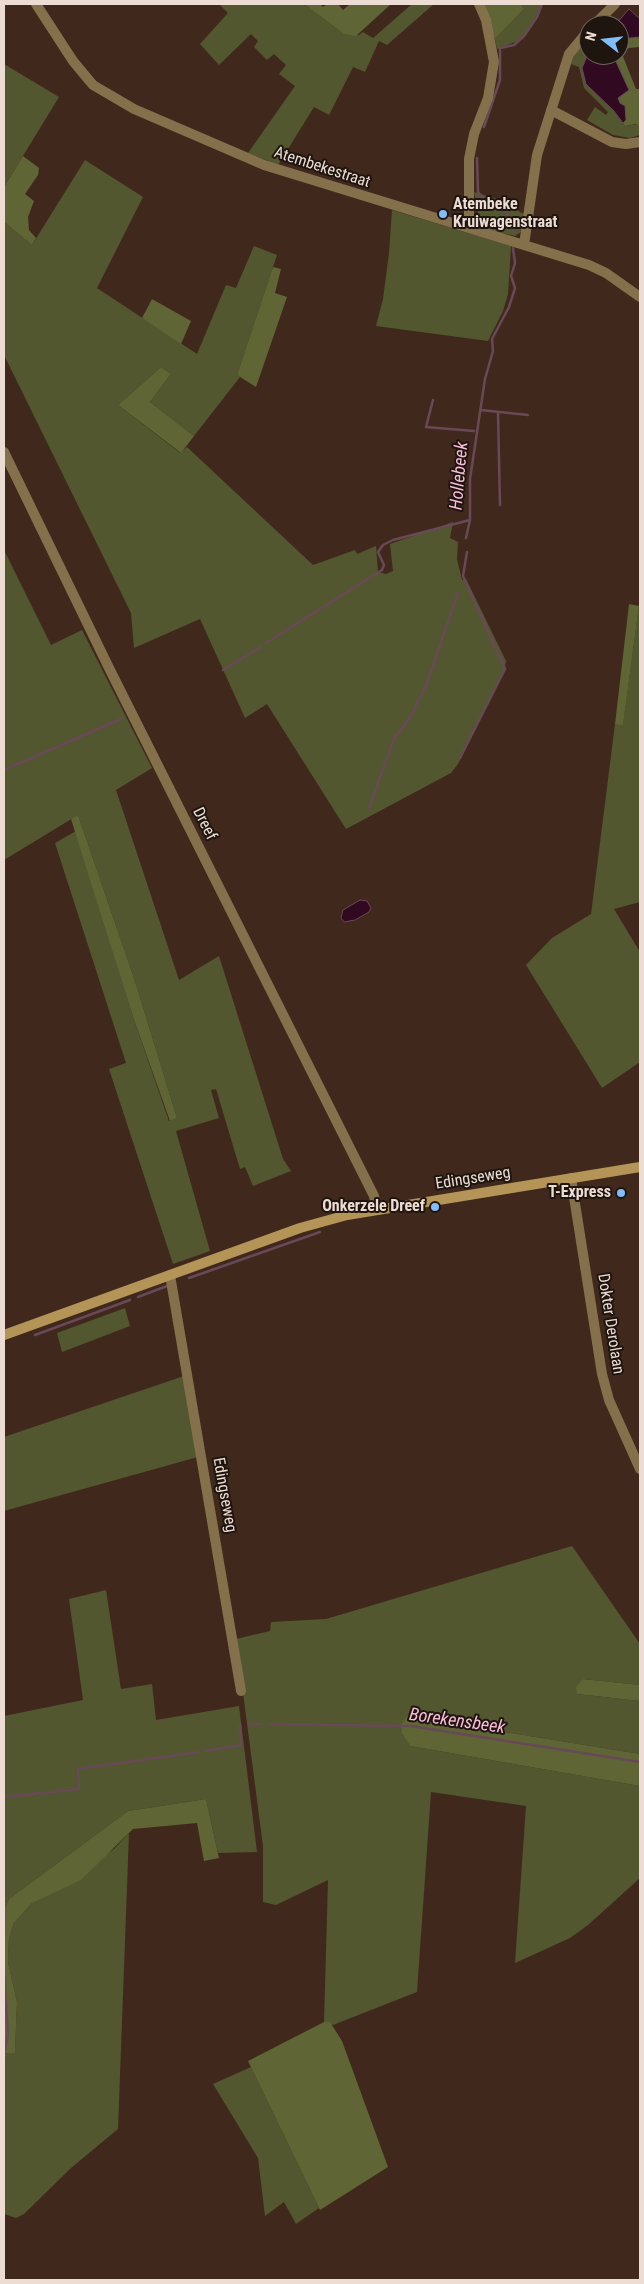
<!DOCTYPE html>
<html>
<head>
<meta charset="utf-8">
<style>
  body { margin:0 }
  #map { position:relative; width:644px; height:2284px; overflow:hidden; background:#40291c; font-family:"Roboto Condensed",sans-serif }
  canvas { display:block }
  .frame { position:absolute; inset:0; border:5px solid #ecdcd4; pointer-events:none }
  .north { position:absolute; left:579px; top:15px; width:50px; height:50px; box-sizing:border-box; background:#1f150f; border:1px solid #71655e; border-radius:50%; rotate:286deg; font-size:14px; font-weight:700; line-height:20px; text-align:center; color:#ecdcd4 }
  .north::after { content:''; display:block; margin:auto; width:18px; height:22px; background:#81bdfa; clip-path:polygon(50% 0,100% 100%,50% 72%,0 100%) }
</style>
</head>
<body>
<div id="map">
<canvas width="644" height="2284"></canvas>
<div class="frame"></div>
<div class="north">N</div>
</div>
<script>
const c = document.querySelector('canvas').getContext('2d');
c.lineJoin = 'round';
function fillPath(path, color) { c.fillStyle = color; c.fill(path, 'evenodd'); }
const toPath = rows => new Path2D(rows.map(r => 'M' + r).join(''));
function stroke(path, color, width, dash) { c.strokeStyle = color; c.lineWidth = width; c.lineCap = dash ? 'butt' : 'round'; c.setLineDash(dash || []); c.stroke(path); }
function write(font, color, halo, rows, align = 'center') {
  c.font = font + ' "Roboto Condensed",sans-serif'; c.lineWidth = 4; c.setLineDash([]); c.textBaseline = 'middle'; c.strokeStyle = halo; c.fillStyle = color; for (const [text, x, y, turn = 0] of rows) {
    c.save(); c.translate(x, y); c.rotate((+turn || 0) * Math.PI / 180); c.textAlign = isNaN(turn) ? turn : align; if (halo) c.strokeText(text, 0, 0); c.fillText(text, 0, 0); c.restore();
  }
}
const green = toPath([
  [219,4,304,4,344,34,359,35,363,32,373,38,412,4,434,4,387,45,379,41,365,72,353,67,329,115,314,107,278,165,248,153,295,86,279,74,286,65,274,54,267,60,254,47,258,41,251,34,219,65,200,44,228,13],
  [521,4,543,4,523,39,497,49,495,39,524,9],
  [589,37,589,51,586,55,601,99,614,111,625,126,639,124,640,135,630,138,613,135,587,120,595,107,606,115,608,112,584,88,579,67,571,64,574,55],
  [4,64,59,97,4,187],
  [85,160,143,197,97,288,197,354,226,285,236,288,254,246,277,255,237,375,240,377,194,436,150,402,171,374,161,367,118,405,180,453,187,447,313,565,355,550,357,554,376,546,378,572,386,574,393,571,390,544,453,522,450,538,458,542,457,559,462,580,466,579,506,661,504,672,458,764,451,773,346,829,267,704,245,718,200,619,134,648,131,613,4,355,4,222,32,245],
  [474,192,497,199,524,214,521,232,515,236,481,228],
  [392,210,511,246,508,294,503,311,488,341,376,326,383,299,389,253],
  [4,550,51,645,82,630,152,768,116,790,179,980,219,956,283,1159,291,1171,253,1186,245,1167,240,1169,216,1089,211,1090,219,1118,176,1131,210,1251,173,1264,109,1069,126,1063,55,843,76,831,133,1017,169,1121,177,1118,135,981,78,815,4,860],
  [639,606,640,902,614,909,640,952,640,1062,602,1088,526,965,552,938,591,914,615,724,623,724],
  [125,1308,130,1326,62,1352,57,1333],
  [184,1376,198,1457,4,1511,4,1437],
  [572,1546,640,1644,640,1685,583,1679,577,1694,640,1701,640,1754,407,1716,402,1734,410,1746,640,1786,640,1878,588,1925,570,1938,515,1963,526,1806,431,1792,417,1992,333,2025,324,2022,328,1880,276,1905,263,1902,263,1846,236,1639,270,1631,271,1622,326,1619],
  [106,1590,121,1689,152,1684,156,1720,239,1706,257,1852,218,1853,206,1799,128,1811,9,1899,4,1910,4,1716,83,1700,69,1599],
  [129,1833,118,2129,71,2168,24,2214,16,2218,4,2214,4,2053,15,2053,17,2002,8,1962,9,1938,14,1923,32,1903,114,1849],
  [251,2067,319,2208,296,2224,284,2202,265,2216,258,2158,213,2084]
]);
const forest = toPath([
  [304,4,320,4,323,7,327,4,338,4,343,10,350,4,391,4,356,36,344,34],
  [484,4,521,4,524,9,495,39],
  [640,37,640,47,629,48,622,54,636,89,640,89,640,126,636,124,625,126,623,123,626,120,617,98,613,55,619,55,619,39],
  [23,156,39,168,38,175,25,194,34,201,28,217,29,230,36,238,32,245,4,222,4,187],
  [273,267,281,269,275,293,287,297,256,387,237,375],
  [152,299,191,321,181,344,142,318],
  [161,367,171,374,150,402,194,436,181,453,118,405],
  [629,604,639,606,623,725,615,724],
  [78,815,135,981,177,1118,170,1121,133,1017,71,819],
  [583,1679,640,1685,640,1701,577,1694,576,1687],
  [407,1716,640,1754,640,1786,410,1746,402,1734,401,1725],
  [206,1799,219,1858,204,1861,197,1823,133,1829,81,1880,32,1903,14,1923,9,1938,8,1962,17,2002,15,2053,4,2053,4,1910,9,1899,128,1811],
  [324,2022,330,2022,342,2041,388,2167,320,2210,248,2061]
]);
const water = toPath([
  [629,9,640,19,640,37,619,39,619,25,615,25,629,9],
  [589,51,589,55,613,55,629,90,618,98,620,103,625,106,626,120,623,123,614,111,586,84,582,68,589,51],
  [360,900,367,901,371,908,369,912,355,920,344,922,341,918,343,910,360,900]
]);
const stream = toPath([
  [484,127,500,80,500,48,514,45,524,36,537,17,542,4],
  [477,158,478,192,485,201,496,204,506,211,515,233],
  [433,400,426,427,474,431],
  [481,410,528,415],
  [498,412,500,505],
  [466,538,470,520],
  [266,643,382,570,384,565,378,552,383,545,393,540,470,520,470,479,485,379,493,351,492,339,509,307,515,288,511,276,515,263,513,248],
  [223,670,261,647],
  [460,758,505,669,463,576,467,552],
  [4,770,123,718],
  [369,808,394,739,410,718,426,686,458,593],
  [189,1278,320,1232],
  [138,1297,167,1286],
  [35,1335,130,1300],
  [249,1724,261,1724],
  [270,1724,411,1726,640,1762],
  [206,1751,241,1745,240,1725],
  [4,1797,79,1789,78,1769,199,1752],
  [4,1887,4,1933],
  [4,1974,8,2035,5,2050],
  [4,2063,5,2057]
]);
const minor = toPath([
  [36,4,73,61,93,85,134,109,264,165,589,265,606,273,640,297],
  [594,25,615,4],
  [551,110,612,142,626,144,640,142],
  [469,228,469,159,474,134,488,98,494,62,486,20,479,4],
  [524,245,537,155,569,54,589,30],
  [571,1178,602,1374,609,1400,640,1469],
  [170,1275,241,1691]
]);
const tertiary = toPath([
  [4,452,110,670,374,1196,377,1210]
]);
const secondary = toPath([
  [4,1335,300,1228,347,1215,640,1167]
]);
const markers = [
  [443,214,5,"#81bdfa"],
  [621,1193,5,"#81bdfa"],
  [435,1207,5,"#81bdfa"]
];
const streetNames = [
  ["Atembekestraat",322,168,18],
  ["Dreef",204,824,63],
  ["Edingseweg",473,1179,-9],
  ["Dokter Derolaan",610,1324,81],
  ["Edingseweg",224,1495,80]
];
const poiNames = [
  ["Atembeke",453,205,"left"],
  ["Kruiwagenstraat",453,223,"left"],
  ["T-Express",611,1193],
  ["Onkerzele Dreef",425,1207]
];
const waterNames = [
  ["Hollebeek",460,476,-85],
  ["Borekensbeek",457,1722,8]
];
fillPath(green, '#52572f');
fillPath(forest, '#5f6534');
fillPath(water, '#310921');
stroke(water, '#694857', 1);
stroke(stream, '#694857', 2.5);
stroke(minor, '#84714b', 10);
stroke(tertiary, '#84714b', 10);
stroke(secondary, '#b49557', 10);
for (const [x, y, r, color] of markers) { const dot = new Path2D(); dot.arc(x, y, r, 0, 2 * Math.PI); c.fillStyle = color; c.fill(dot); stroke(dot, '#1f150f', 2); }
write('16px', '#ecdcd4', '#1f150f', streetNames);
write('bold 16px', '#ecdcd4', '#1f150f', poiNames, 'right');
write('italic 18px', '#f9bcdb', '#1f150f', waterNames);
</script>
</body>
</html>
